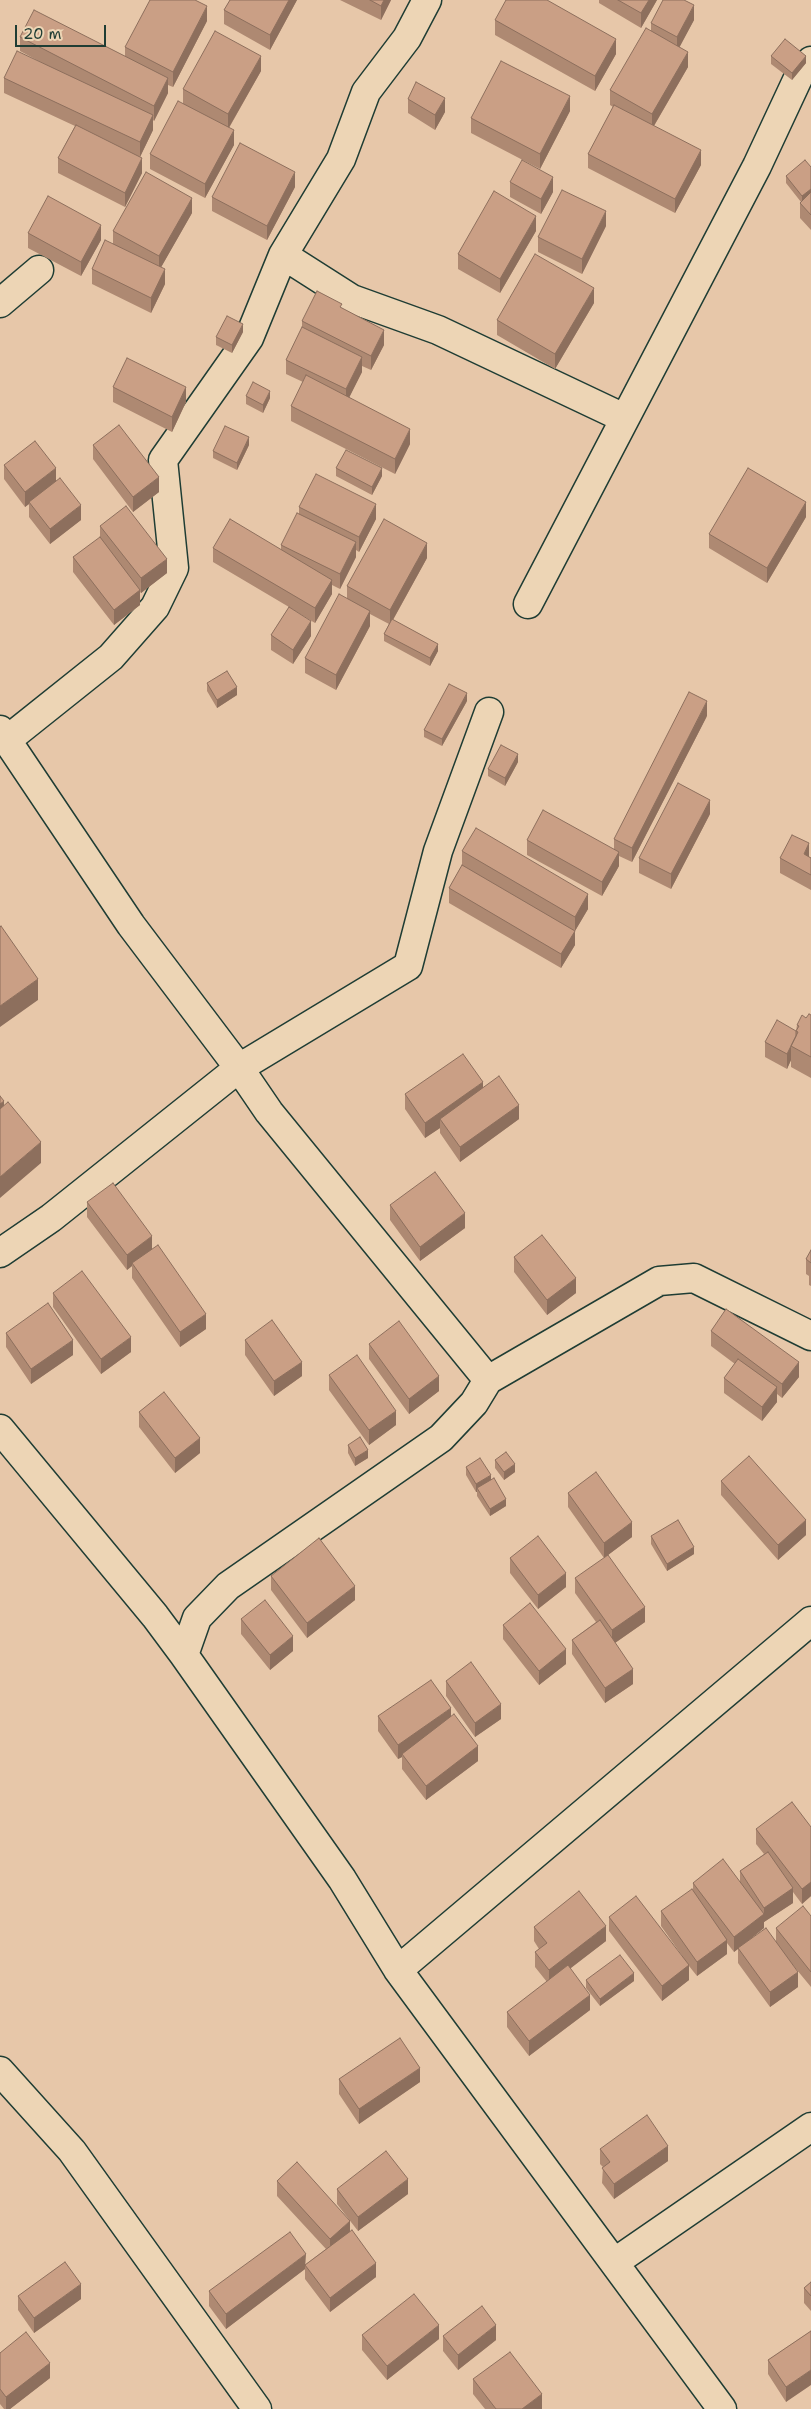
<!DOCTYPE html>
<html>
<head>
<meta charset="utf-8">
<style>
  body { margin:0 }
  #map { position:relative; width:811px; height:2409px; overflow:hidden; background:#e7c7a9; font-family:"Shantell Sans",sans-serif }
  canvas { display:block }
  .scale { position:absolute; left:15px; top:25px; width:91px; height:22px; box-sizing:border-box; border:2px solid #1f3d34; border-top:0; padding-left:6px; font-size:15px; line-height:18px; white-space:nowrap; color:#1f3d34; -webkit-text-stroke:4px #edd5b5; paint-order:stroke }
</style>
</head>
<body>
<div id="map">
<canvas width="811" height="2409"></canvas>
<div class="scale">20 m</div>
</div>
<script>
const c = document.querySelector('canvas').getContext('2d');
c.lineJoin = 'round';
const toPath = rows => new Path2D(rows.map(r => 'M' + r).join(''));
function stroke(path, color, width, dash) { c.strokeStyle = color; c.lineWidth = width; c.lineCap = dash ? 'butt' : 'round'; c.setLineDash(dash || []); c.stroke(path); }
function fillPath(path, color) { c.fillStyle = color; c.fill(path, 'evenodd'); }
const minor = toPath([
  [283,255,352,299,438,330,624,418],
  [0,303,39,270],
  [528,604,757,166,800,74,811,61],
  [0,730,131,925,239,1068,269,1112,488,1380,659,1281,694,1278,811,1336],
  [7,740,111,657,155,607,174,568,163,460,249,338,283,255,341,159,366,92,407,38,427,0],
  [0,1253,51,1218,239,1068,408,966,438,851,489,712],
  [0,1429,155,1616,184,1655,342,1879,398,1970,722,2409],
  [184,1655,197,1618,228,1586,441,1438,474,1403,488,1380],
  [398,1970,811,1621],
  [0,2071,72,2151,257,2409],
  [615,2262,811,2127]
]);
const wall = toPath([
  [230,0,297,0,270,50,224,24,224,10],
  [340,0,391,0,381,20],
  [599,0,657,0,641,28,599,3],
  [495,20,616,54,595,91,495,35],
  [694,20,679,47,688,67,654,126,701,165,675,213,588,168,588,154,613,107,610,105,610,90,651,31,651,23],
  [207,21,173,87,168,85,168,93,154,121,153,120,153,130,140,157,142,173,125,207,58,173,58,158,75,126,4,93,4,78,46,65,20,51,20,37,125,56,125,47],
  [771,56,806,63,792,80,771,64],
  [261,71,229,128,234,145,205,198,150,169,150,154,183,103,183,89],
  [408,99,445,112,435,130,408,113],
  [570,111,540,169,471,133,471,118],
  [811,167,811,230,800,218,800,203,801,202,786,183,786,176],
  [510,182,553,192,541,214,510,197],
  [295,187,267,240,212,211,212,197],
  [192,213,161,267,165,284,151,313,92,284,92,269,113,244,113,231],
  [606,226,582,274,538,252,538,237],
  [536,231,500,293,458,269,458,254],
  [28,233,101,240,81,276,28,248],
  [594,303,555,369,497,335,497,320],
  [342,308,384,345,371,370,362,366,362,372,349,397,410,444,395,474,291,421,291,406,303,382,286,374,286,360,302,327,302,321],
  [243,332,232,353,216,345,216,337],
  [113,387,186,402,172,432,113,402],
  [246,396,270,398,263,413,246,404],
  [93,445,159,492,133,512,93,459],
  [249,445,237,470,213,458,213,451],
  [4,465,56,481,81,520,50,544,29,517,29,504,25,507,4,479],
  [336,468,382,476,372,495,336,476],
  [299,507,376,519,359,552,356,550,356,557,340,589,332,585,332,594,315,623,292,609,311,636,293,664,271,650,271,635,289,607,213,562,213,548,281,550,281,545,299,514],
  [806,517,767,583,709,548,709,534],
  [100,526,167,573,141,593,140,592,140,605,114,625,73,572,73,557,100,538],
  [427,558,393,620,438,651,430,666,384,641,384,634,389,624,370,614,370,626,336,690,305,673,305,658,347,598,347,586],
  [207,683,237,695,217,708,207,691],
  [467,701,442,746,424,737,424,730],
  [707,716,632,862,619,856,619,866,602,896,527,855,527,840,614,849,614,839],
  [518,762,505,786,488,776,488,769],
  [710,814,671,889,639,873,639,858],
  [462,851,588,909,575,931,575,945,561,968,449,903,449,888,462,865],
  [809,857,811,858,811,890,780,873,780,858],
  [811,1015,811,1078,791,1067,791,1060,787,1069,765,1057,765,1042,796,1031,797,1025],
  [483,1088,519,1119,460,1162,440,1133,440,1128,425,1138,405,1109,405,1094],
  [87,1202,152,1249,206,1329,180,1347,132,1278,132,1266,127,1270,87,1217],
  [390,1205,465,1228,420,1261,390,1220],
  [811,1250,811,1286,809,1285,809,1276,806,1274,806,1259],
  [514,1257,576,1293,547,1315,514,1272],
  [53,1293,131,1352,101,1374,53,1307],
  [711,1331,799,1377,782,1398,777,1394,777,1402,762,1421,724,1393,724,1378,735,1364,711,1346],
  [6,1333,73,1355,31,1384,6,1347],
  [245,1340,302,1376,274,1396,245,1355],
  [369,1344,439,1391,409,1414,369,1359],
  [329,1375,396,1425,369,1445,329,1390],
  [139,1412,200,1453,175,1473,139,1427],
  [348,1445,368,1458,355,1466,348,1453],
  [495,1460,515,1472,504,1480,495,1468],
  [466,1467,491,1480,506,1506,490,1516,477,1496,477,1492,476,1492,466,1475],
  [721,1481,806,1535,778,1560,721,1495],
  [568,1493,632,1537,604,1558,568,1507],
  [651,1536,694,1554,667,1571,651,1544],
  [510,1558,566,1587,538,1609,510,1573],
  [271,1576,355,1600,307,1638,271,1590],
  [575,1578,645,1622,615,1643,633,1684,605,1703,572,1654,572,1640,596,1622,575,1593],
  [241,1619,293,1651,270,1670,241,1634],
  [503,1625,566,1664,539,1685,503,1639],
  [446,1681,501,1719,475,1737,446,1696],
  [378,1716,451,1717,478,1761,426,1800,402,1769,402,1757,398,1759,378,1731],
  [811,1827,811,1896,802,1904,793,1892,793,1903,764,1922,764,1928,753,1937,776,1941,776,1928,811,1916,811,1987,787,1958,798,1987,770,2007,738,1963,738,1949,734,1952,727,1943,727,1954,697,1976,689,1966,689,1980,662,2001,609,1931,609,1917,683,1957,661,1926,661,1911,693,1890,693,1883,740,1881,740,1871,764,1854,756,1844,756,1829],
  [534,1927,606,1941,570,1968,590,2010,529,2056,507,2027,507,2012,547,1982,535,1967,535,1952,539,1949,534,1941],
  [586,1980,634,1981,600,2006,586,1988],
  [339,2079,420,2082,359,2124,339,2094],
  [600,2149,668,2161,614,2199,602,2183,603,2167,600,2164],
  [277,2181,350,2231,376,2277,330,2312,305,2279,305,2269,226,2329,209,2306,209,2291,306,2264,326,2249,277,2196],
  [337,2189,408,2194,358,2231,337,2204],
  [811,2282,811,2311,804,2303,804,2288],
  [18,2296,81,2299,34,2333,18,2310],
  [811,2331,786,2402,768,2374,768,2360],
  [362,2335,439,2339,387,2380,362,2350],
  [443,2336,496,2340,458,2370,443,2351],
  [0,2353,50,2378,10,2409,4,2409,0,2404],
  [473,2379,541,2409,485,2409,473,2394]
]);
const shadedWall = toPath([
  [289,0,297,0,270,50,270,35],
  [384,0,391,0,381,20,381,6],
  [649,0,657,0,641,28,641,13],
  [694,5,694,20,677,52,677,37],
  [207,6,207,21,173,87,173,72],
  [616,39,616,54,595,91,595,76],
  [688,52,688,67,652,129,652,114],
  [261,56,261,71,228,129,228,114],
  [806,56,806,63,792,80,792,73],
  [168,78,168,93,154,121,154,106],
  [570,96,570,111,540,169,540,154],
  [445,98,445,112,435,130,435,115],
  [153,115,153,130,140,157,140,142],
  [234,130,234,145,205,198,205,184],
  [701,150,701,165,675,213,675,199],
  [142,158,142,173,125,207,125,193],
  [295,172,295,187,267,240,267,226],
  [553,177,553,192,541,214,541,199],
  [811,189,811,197,802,204,802,196],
  [192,198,192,213,159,271,159,256],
  [606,211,606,226,582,274,582,259],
  [536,216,536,231,500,293,500,279],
  [101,225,101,240,81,276,81,262],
  [165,269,165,284,151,313,151,298],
  [594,288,594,303,555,369,555,354],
  [243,324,243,332,232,353,232,345],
  [384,330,384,345,371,370,371,356],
  [362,357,362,372,346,404,346,389],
  [186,387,186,402,172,432,172,417],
  [270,391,270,398,263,413,263,405],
  [410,429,410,444,395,474,395,459],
  [249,437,249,445,237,470,237,463],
  [56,468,56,483,29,502,29,504,25,507,25,492],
  [382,468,382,476,372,495,372,487],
  [159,477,159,492,133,512,133,497],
  [806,502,806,517,767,583,767,568],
  [376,504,376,519,359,552,359,537],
  [81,505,81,520,50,544,50,529],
  [356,542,356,557,340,589,340,574],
  [427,543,427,558,390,625,390,610],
  [167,559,167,573,141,593,141,578],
  [332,580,332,594,315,623,315,608],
  [140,590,140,605,114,625,114,610],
  [370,611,370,626,336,690,336,675],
  [311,621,311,636,293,664,293,650],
  [438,644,438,651,430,666,430,658],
  [237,687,237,695,217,708,217,700],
  [467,693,467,701,442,746,442,739],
  [707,701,707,716,632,862,632,848],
  [518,754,518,762,505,786,505,778],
  [710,800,710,814,671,889,671,874],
  [809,843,809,858,804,854],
  [619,852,619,866,602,896,602,882],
  [588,894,588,909,575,931,575,945,561,968,561,954,575,931,575,917],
  [38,979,38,1000,0,1027,0,1006],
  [791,1046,791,1060,787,1069,787,1054],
  [483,1082,483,1097,440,1119,440,1128,425,1138,425,1123],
  [4,1101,4,1116,0,1119,0,1104],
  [519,1105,519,1119,460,1162,460,1147],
  [41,1142,41,1163,0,1198,0,1177],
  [465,1213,465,1228,420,1261,420,1247],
  [152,1236,152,1251,132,1263,132,1266,127,1270,127,1255],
  [576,1278,576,1293,547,1315,547,1300],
  [206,1314,206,1329,180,1347,180,1332],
  [131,1337,131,1352,101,1374,101,1359],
  [73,1340,73,1355,31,1384,31,1369],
  [302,1362,302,1376,274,1396,274,1381],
  [799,1362,799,1377,782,1398,782,1384],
  [439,1376,439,1391,409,1414,409,1399],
  [777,1387,777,1402,762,1421,762,1407],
  [396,1411,396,1425,369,1445,369,1430],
  [200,1438,200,1453,175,1473,175,1458],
  [368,1450,368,1458,355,1466,355,1458],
  [515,1464,515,1472,504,1480,504,1472],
  [491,1475,491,1483,477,1488,477,1492,476,1492,476,1484],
  [506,1499,506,1506,490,1516,490,1509],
  [806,1520,806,1535,778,1560,778,1545],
  [632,1522,632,1537,604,1558,604,1543],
  [694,1547,694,1554,667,1571,667,1564],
  [566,1573,566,1587,538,1609,538,1595],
  [355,1586,355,1600,307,1638,307,1623],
  [645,1607,645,1622,612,1645,612,1630],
  [293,1636,293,1651,270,1670,270,1655],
  [566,1649,566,1664,539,1685,539,1671],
  [633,1669,633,1684,605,1703,605,1688],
  [501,1704,501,1719,475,1737,475,1723],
  [451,1708,451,1723,402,1754,402,1757,398,1759,398,1745],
  [478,1746,478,1761,426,1800,426,1786],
  [811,1882,811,1896,802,1904,802,1889],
  [793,1888,793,1903,764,1922,764,1928,734,1952,734,1937,764,1914,764,1908],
  [606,1926,606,1941,549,1985,549,1970],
  [727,1940,727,1954,697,1976,697,1962],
  [689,1965,689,1980,662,2001,662,1986],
  [798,1972,798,1987,770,2007,770,1992],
  [634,1973,634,1981,600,2006,600,1999],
  [590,1995,590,2010,529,2056,529,2041],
  [420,2068,420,2082,359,2124,359,2109],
  [668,2146,668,2161,614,2199,614,2184],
  [408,2179,408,2194,358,2231,358,2217],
  [350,2221,350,2236,330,2254,330,2239],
  [306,2254,305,2269,226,2329,226,2314],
  [376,2263,376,2277,330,2312,330,2298],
  [81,2284,81,2299,34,2333,34,2318],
  [439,2325,439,2339,387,2380,387,2366],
  [496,2325,496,2340,458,2370,458,2355],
  [50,2363,50,2378,10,2409,6,2409,6,2397],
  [811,2370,811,2385,786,2402,786,2387],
  [542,2394,542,2409,522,2409]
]);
const building = toPath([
  [150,0,195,0,207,6,173,72,125,47,150,0],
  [230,0,289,0,270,35,224,10,230,0],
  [370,0,384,0,381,6,370,0],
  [506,0,547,0,616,39,595,76,495,20,506,0],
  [618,0,649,0,641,13,618,0],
  [663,0,684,0,694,5,677,37,651,23,663,0],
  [34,10,168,78,154,106,20,37,34,10],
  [646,28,688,52,652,114,610,90,646,28],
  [215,31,261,56,228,114,183,89,215,31],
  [785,39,806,56,792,73,771,56,785,39],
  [17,51,153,115,140,142,4,78,17,51],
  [501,61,570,96,540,154,471,118,501,61],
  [416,82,445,98,435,115,408,99,416,82],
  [178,101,234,130,205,184,150,154,178,101],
  [614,105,701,150,675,199,588,154,614,105],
  [76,125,142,158,125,193,58,158,76,125],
  [240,143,295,172,267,226,212,197,240,143],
  [522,160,553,177,541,199,510,182,522,160],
  [805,160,811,167,811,189,802,196,786,176,805,160],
  [146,172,192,198,159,256,113,231,146,172],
  [562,190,606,211,582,259,538,237,562,190],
  [494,191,536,216,500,279,458,254,494,191],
  [811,192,811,215,800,203,811,192],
  [48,196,101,225,81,262,28,233,48,196],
  [105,240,165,269,151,298,92,269,105,240],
  [535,254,594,288,555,354,497,320,535,254],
  [317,291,342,304,340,307,384,330,371,356,302,321,317,291],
  [227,316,243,324,232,345,216,337,227,316],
  [302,327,362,357,346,389,286,360,302,327],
  [127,358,186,387,172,417,113,387,127,358],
  [306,375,410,429,395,459,291,406,306,375],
  [253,382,270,391,263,405,246,396,253,382],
  [119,425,159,477,133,497,93,445,119,425],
  [225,426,249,437,237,463,213,451,225,426],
  [35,441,56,468,25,492,4,465,35,441],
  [346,450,382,468,372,487,336,468,346,450],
  [748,468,806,502,767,568,709,534,748,468],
  [316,474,376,504,359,537,299,507,316,474],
  [60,478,81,505,50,529,29,502,60,478],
  [126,506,167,559,141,578,100,526,126,506],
  [297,513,356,542,340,574,281,545,297,513],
  [230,519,332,580,315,608,213,548,230,519],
  [384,519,427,543,390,610,347,586,384,519],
  [100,537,140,590,114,610,73,557,100,537],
  [339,594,370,611,336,675,305,658,339,594],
  [289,607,311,621,293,650,271,635,289,607],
  [392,619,438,644,430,658,384,634,392,619],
  [227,671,237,687,217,700,207,683,227,671],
  [449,684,467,693,442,739,424,730,449,684],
  [689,692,707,701,632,848,614,839,689,692],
  [501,745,518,754,505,778,488,769,501,745],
  [678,783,710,800,671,874,639,858,678,783],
  [543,810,619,852,602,882,527,840,543,810],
  [476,828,588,894,575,917,462,851,476,828],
  [792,835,809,843,804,854,811,858,811,875,780,858,792,835],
  [462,865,575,931,561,954,449,888,462,865],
  [1,926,38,979,0,1006,0,927,1,926],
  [809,1014,811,1015,811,1057,791,1046,798,1032,796,1031,799,1026,797,1025,802,1015,806,1018,809,1014],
  [777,1020,796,1031,796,1036,787,1054,765,1042,777,1020],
  [463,1054,483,1082,425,1123,405,1094,463,1054],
  [499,1076,519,1105,460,1147,440,1119,499,1076],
  [0,1096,4,1101,0,1104,0,1096],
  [8,1102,41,1142,0,1177,0,1109,8,1102],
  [435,1172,465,1213,420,1247,390,1205,435,1172],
  [113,1183,152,1236,127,1255,87,1202,113,1183],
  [542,1235,576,1278,547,1300,514,1257,542,1235],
  [158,1245,206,1314,180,1332,132,1263,158,1245],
  [811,1250,811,1263,806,1259,811,1250],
  [82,1271,131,1337,101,1359,53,1293,82,1271],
  [48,1303,73,1340,31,1369,6,1333,48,1303],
  [726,1309,799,1362,782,1384,711,1331,726,1309],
  [272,1320,302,1362,274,1381,245,1340,272,1320],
  [399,1321,439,1376,409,1399,369,1344,399,1321],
  [357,1355,396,1411,369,1430,329,1375,357,1355],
  [738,1359,777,1387,762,1407,724,1378,738,1359],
  [164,1392,200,1438,175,1458,139,1412,164,1392],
  [360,1437,368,1450,355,1458,348,1445,360,1437],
  [506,1452,515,1464,504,1472,495,1460,506,1452],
  [749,1456,806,1520,778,1545,721,1481,749,1456],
  [480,1458,491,1475,476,1484,466,1467,480,1458],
  [596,1472,632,1522,604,1543,568,1493,596,1472],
  [494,1478,506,1499,490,1509,477,1488,494,1478],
  [678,1520,694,1547,667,1564,651,1536,678,1520],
  [538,1536,566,1573,538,1595,510,1558,538,1536],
  [319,1538,355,1586,307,1623,271,1576,319,1538],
  [608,1555,645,1607,612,1630,575,1578,608,1555],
  [265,1600,293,1636,270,1655,241,1619,265,1600],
  [530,1603,566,1649,539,1671,503,1625,530,1603],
  [600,1620,633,1669,605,1688,572,1640,600,1620],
  [471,1662,501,1704,475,1723,446,1681,471,1662],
  [431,1680,451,1708,398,1745,378,1716,431,1680],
  [454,1714,478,1746,426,1786,402,1754,454,1714],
  [792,1802,811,1827,811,1882,802,1889,756,1829,792,1802],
  [768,1852,793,1888,764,1908,740,1871,768,1852],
  [723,1859,764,1914,734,1937,693,1883,723,1859],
  [692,1889,727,1940,697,1962,661,1911,692,1889],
  [579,1891,606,1926,549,1970,535,1952,547,1943,534,1927,579,1891],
  [636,1896,689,1965,662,1986,609,1917,636,1896],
  [803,1906,811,1916,811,1972,776,1928,803,1906],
  [766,1928,798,1972,770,1992,738,1948,766,1928],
  [620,1955,634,1973,600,1999,586,1980,620,1955],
  [568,1965,590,1995,529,2041,507,2012,568,1965],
  [400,2038,420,2068,359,2109,339,2079,400,2038],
  [647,2115,668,2146,614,2184,602,2168,610,2162,600,2149,647,2115],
  [386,2151,408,2179,358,2217,337,2189,386,2151],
  [297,2162,350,2221,330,2239,277,2181,297,2162],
  [352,2230,376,2263,330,2298,305,2265,352,2230],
  [290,2232,306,2254,226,2314,209,2291,290,2232],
  [65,2262,81,2284,34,2318,18,2296,65,2262],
  [811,2282,811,2296,804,2288,811,2282],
  [414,2294,439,2325,387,2366,362,2335,414,2294],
  [482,2306,496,2325,458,2355,443,2336,482,2306],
  [811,2331,811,2370,786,2387,768,2360,811,2331],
  [26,2332,50,2363,6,2397,0,2389,0,2353,26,2332],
  [510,2352,542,2394,522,2409,496,2409,473,2379,510,2352]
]);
stroke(minor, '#1f3d34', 31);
stroke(minor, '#edd5b5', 28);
fillPath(wall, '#ae8972');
fillPath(shadedWall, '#8d6f5d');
fillPath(building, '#ca9f85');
stroke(building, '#8d6f5d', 1);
</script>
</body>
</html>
